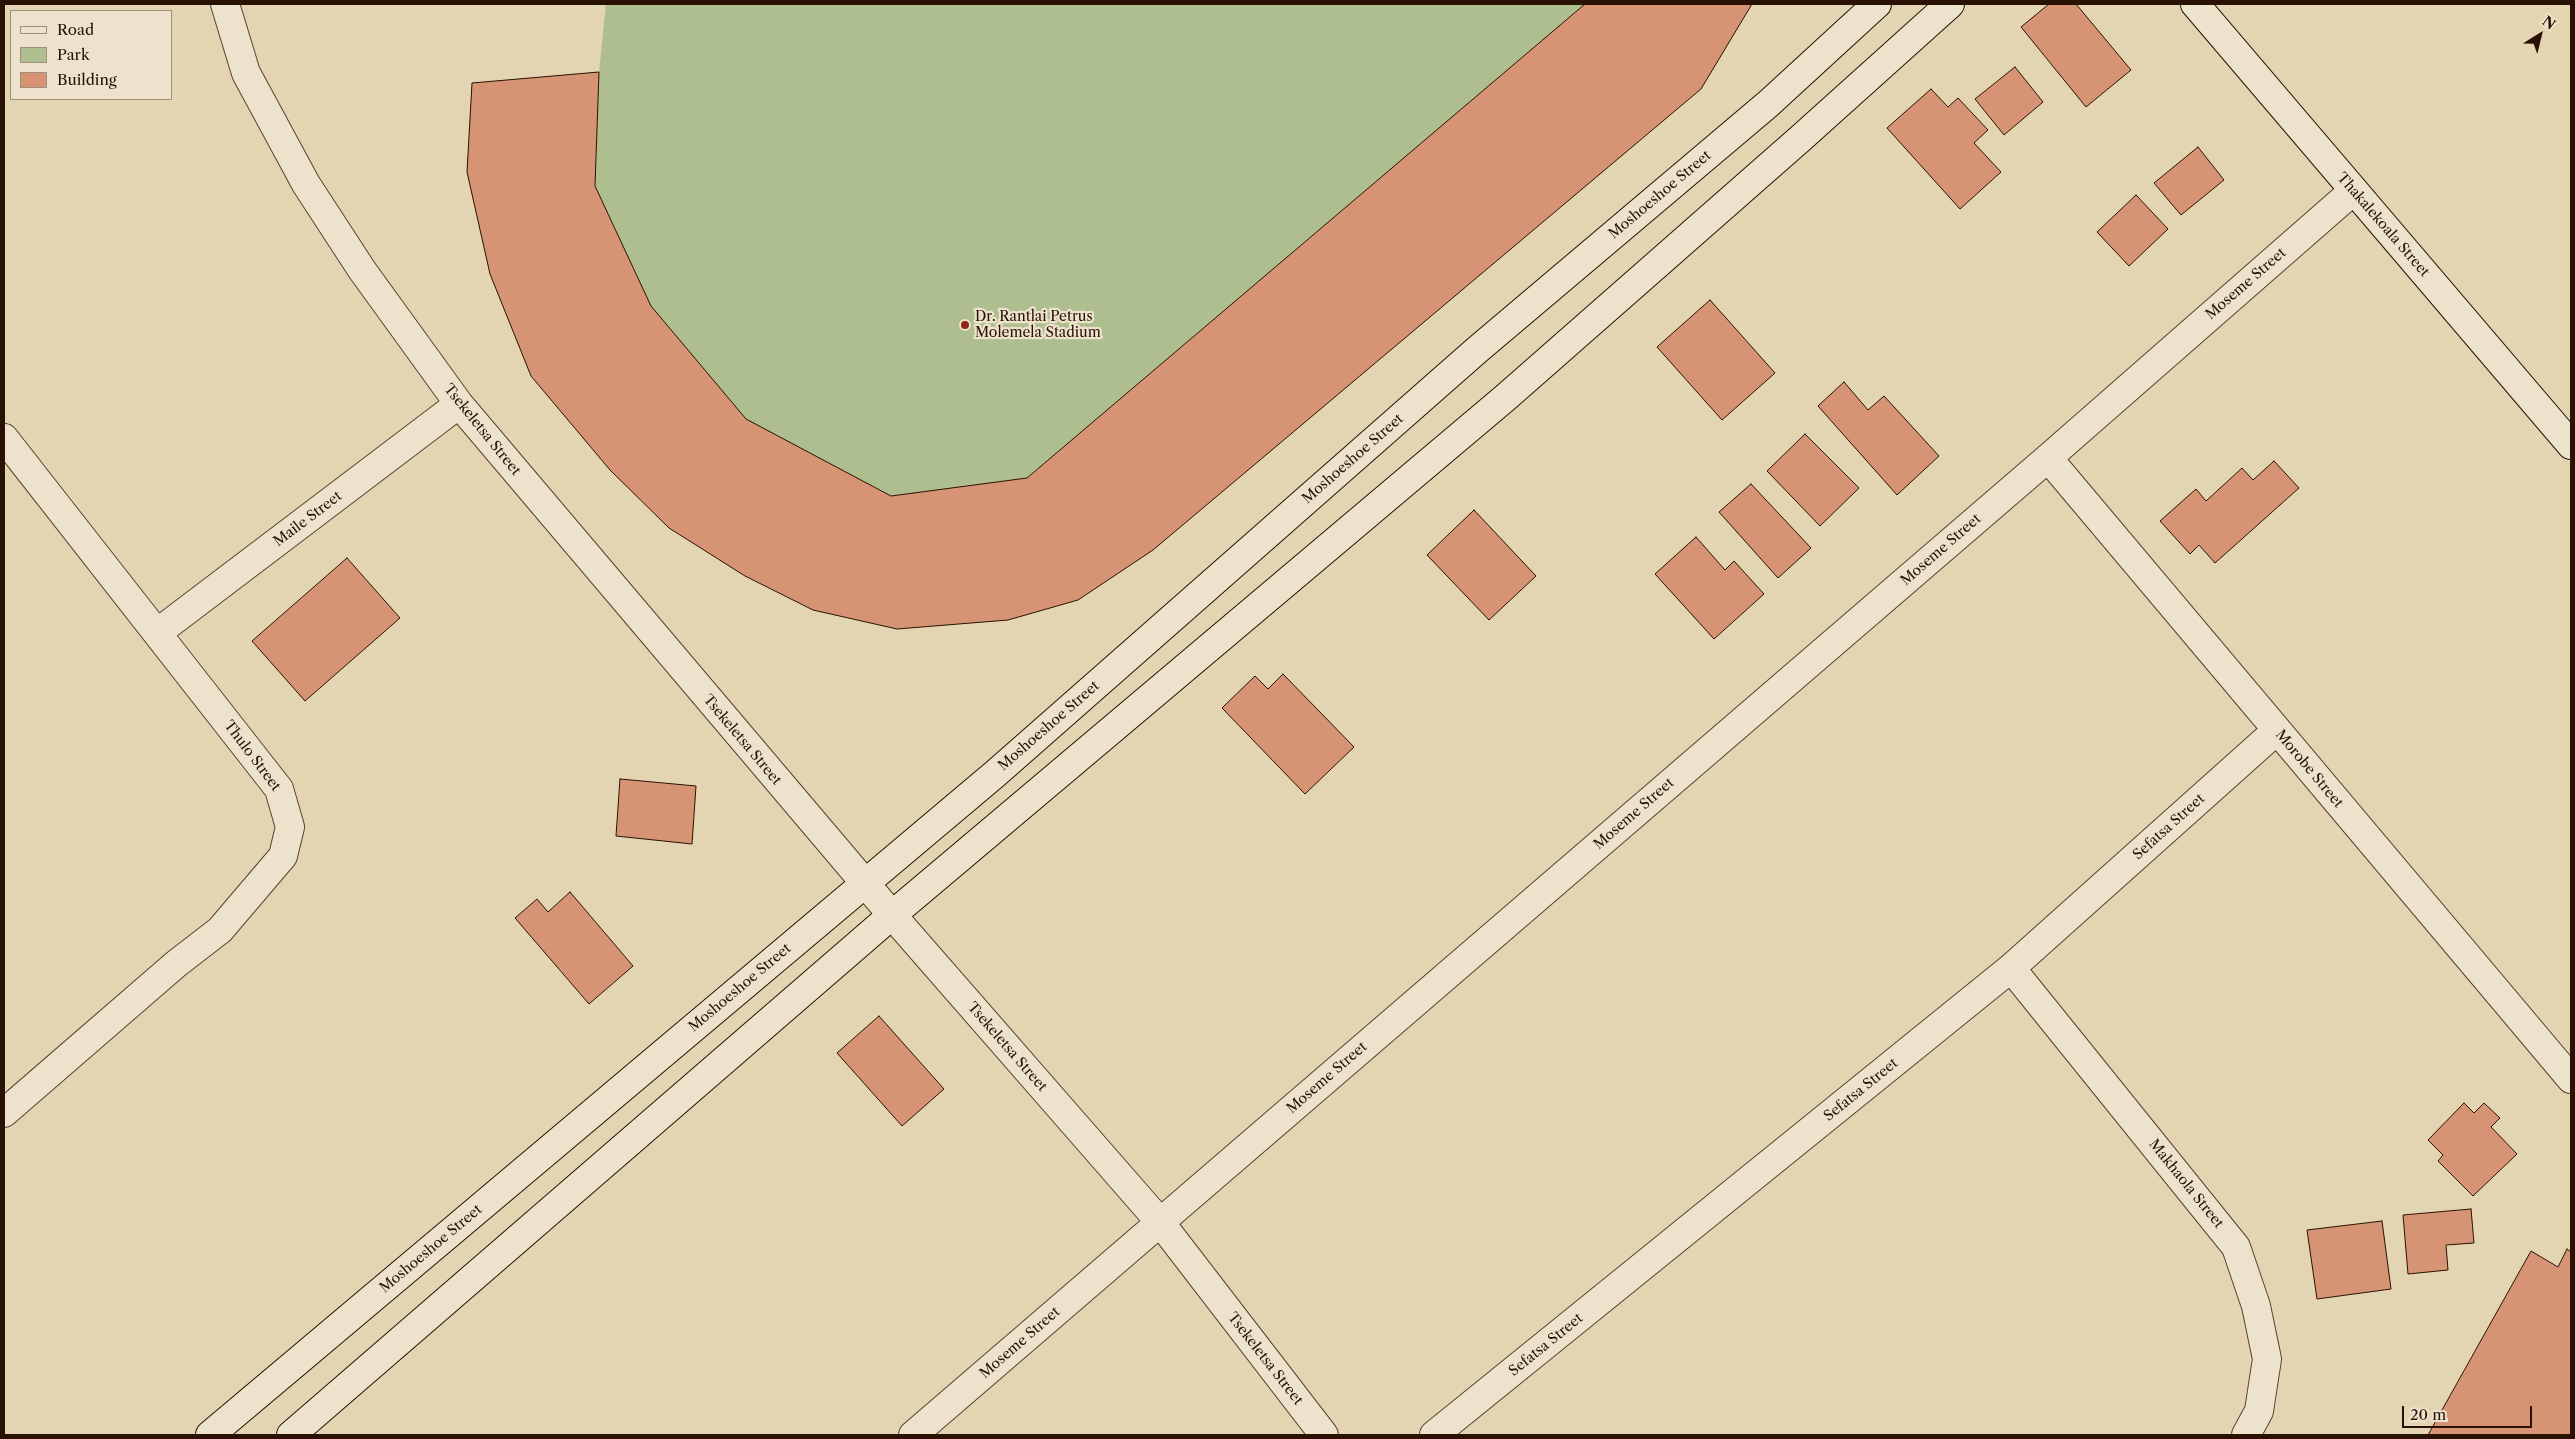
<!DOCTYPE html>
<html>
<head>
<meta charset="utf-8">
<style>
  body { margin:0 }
  #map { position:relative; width:2575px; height:1439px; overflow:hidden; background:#e3d4b2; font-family:"Libre Caslon Text",serif }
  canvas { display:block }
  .frame { position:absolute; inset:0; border:5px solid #291203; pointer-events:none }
  .legend { position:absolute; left:10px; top:10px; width:162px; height:90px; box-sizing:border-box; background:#ede3cd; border:1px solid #9f8f7c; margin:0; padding:6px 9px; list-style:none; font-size:15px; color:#291203 }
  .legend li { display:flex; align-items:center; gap:10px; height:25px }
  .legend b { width:25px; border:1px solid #9f8f7c }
  .north { position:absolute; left:2515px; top:10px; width:50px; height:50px; -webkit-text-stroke:4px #ede3cd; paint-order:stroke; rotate:36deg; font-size:14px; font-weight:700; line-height:20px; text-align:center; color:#291203 }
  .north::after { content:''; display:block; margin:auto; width:18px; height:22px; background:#291203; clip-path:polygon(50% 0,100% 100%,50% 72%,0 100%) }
  .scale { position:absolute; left:2402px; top:1406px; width:130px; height:22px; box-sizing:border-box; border:2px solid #291203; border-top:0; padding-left:6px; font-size:15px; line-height:18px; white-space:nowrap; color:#291203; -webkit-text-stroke:4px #ede3cd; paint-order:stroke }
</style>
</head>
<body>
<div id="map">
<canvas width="2575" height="1439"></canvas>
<div class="frame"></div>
<ul class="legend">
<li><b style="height:6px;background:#ede3cd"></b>Road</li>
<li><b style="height:14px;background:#afbe8f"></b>Park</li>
<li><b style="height:14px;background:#d69474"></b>Building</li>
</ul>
<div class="north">N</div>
<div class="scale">20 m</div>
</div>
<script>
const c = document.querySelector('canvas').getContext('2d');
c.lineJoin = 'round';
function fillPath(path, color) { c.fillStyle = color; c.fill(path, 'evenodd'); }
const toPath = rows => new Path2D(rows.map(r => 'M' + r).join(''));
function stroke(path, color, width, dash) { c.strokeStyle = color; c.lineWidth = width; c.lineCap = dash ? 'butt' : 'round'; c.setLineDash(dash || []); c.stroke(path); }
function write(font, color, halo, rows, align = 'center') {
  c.font = font + ' "Libre Caslon Text",serif'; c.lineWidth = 4.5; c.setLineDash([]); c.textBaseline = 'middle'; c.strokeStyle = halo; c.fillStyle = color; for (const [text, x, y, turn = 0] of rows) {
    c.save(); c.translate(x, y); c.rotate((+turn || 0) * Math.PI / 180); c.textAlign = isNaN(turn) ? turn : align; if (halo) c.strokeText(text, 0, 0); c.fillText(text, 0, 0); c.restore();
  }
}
const green = toPath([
  [606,4,1752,4,1701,89,1153,550,1078,600,1008,620,897,629,813,610,745,576,531,376,490,274,467,172,472,83,599,72]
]);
const building = toPath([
  [1585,4,1752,4,1701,89,1153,550,1078,600,1008,620,897,629,813,610,745,576,669,528,610,470,531,376,490,274,467,172,472,83,599,72,595,186,651,306,746,419,891,496,1027,478,1585,4],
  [2049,4,2076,4,2131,70,2086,107,2021,27,2049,4],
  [2015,67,2043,102,2004,135,1975,99,2015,67],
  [1931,89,1948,107,1958,98,1988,130,1974,143,2001,172,1960,209,1887,128,1931,89],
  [2198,147,2224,180,2181,215,2154,183,2198,147],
  [2136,195,2168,229,2129,266,2097,232,2136,195],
  [1710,300,1775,373,1722,420,1657,347,1710,300],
  [1844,382,1868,410,1884,396,1939,456,1897,495,1818,406,1844,382],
  [1805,434,1859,488,1820,526,1767,471,1805,434],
  [2274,461,2299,488,2215,563,2199,545,2190,554,2160,521,2196,489,2206,501,2242,468,2253,480,2274,461],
  [1751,484,1811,548,1778,578,1719,512,1751,484],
  [1474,510,1536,576,1489,620,1427,555,1474,510],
  [1696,537,1725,570,1734,561,1764,594,1714,639,1655,574,1696,537],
  [347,558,400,618,305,701,252,641,347,558],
  [1283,674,1354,747,1305,794,1222,708,1255,676,1268,689,1283,674],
  [620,779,696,786,692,844,616,836,620,779],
  [570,892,633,966,589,1004,515,918,537,899,548,912,570,892],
  [879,1016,944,1089,902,1126,837,1053,879,1016],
  [2464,1103,2474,1113,2484,1103,2500,1118,2491,1127,2517,1154,2473,1196,2438,1161,2443,1155,2428,1140,2464,1103],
  [2471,1209,2474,1243,2446,1245,2448,1270,2408,1274,2403,1215,2471,1209],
  [2382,1221,2391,1289,2317,1299,2307,1230,2382,1221],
  [2567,1249,2571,1252,2571,1435,2428,1435,2531,1251,2558,1267,2567,1249]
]);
const street = toPath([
  [225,4,246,73,306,184,362,270,459,404,892,915,1160,1222,1324,1435],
  [4,438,279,789,290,827,283,856,220,930,176,964,4,1113],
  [2048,458,2571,1079],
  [157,633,459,404],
  [2011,968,2236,1247,2256,1306,2267,1359,2259,1411,2246,1435],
  [913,1435,2048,458,2353,191],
  [1434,1435,2011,968,2276,731]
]);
const secondary = toPath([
  [2195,4,2571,445],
  [210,1435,995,774,1477,350,1768,104,1877,4],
  [291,1435,892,915,1505,398,1801,138,1950,4]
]);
const markers = [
  [965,325,5,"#8f2418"]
];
const streetNames = [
  ["Moshoeshoe Street",1660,195,-40],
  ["Thakalekoala Street",2383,225,49],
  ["Moseme Street",2246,284,-41],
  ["Tsekeletsa Street",482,430,51],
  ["Moshoeshoe Street",1353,459,-41],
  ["Maile Street",308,519,-37],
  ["Moseme Street",1941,550,-41],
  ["Moshoeshoe Street",1049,726,-41],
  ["Tsekeletsa Street",742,740,50],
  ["Thulo Street",252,756,53],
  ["Morobe Street",2309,769,50],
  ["Moseme Street",1634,814,-41],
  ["Sefatsa Street",2169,827,-42],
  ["Moshoeshoe Street",740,988,-40],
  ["Tsekeletsa Street",1007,1047,49],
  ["Moseme Street",1327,1078,-41],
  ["Sefatsa Street",1861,1090,-39],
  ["Makhaola Street",2186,1184,51],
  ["Moshoeshoe Street",431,1249,-40],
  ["Moseme Street",1020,1343,-41],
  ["Sefatsa Street",1546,1345,-39],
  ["Tsekeletsa Street",1265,1359,52]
];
const poiNames = [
  ["Dr. Rantlai Petrus",975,317],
  ["Molemela Stadium",975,333]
];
fillPath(green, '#afbe8f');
fillPath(building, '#d69474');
stroke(building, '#291203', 1);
stroke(street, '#58422f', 30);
stroke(secondary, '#291203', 30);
stroke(street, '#ede3cd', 28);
stroke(secondary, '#ede3cd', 28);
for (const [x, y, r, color] of markers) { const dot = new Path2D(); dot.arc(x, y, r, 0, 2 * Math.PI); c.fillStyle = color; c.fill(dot); stroke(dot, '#ede3cd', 2); }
write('14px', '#291203', '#ede3cd', streetNames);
write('14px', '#291203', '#ede3cd', poiNames, 'left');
</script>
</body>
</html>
